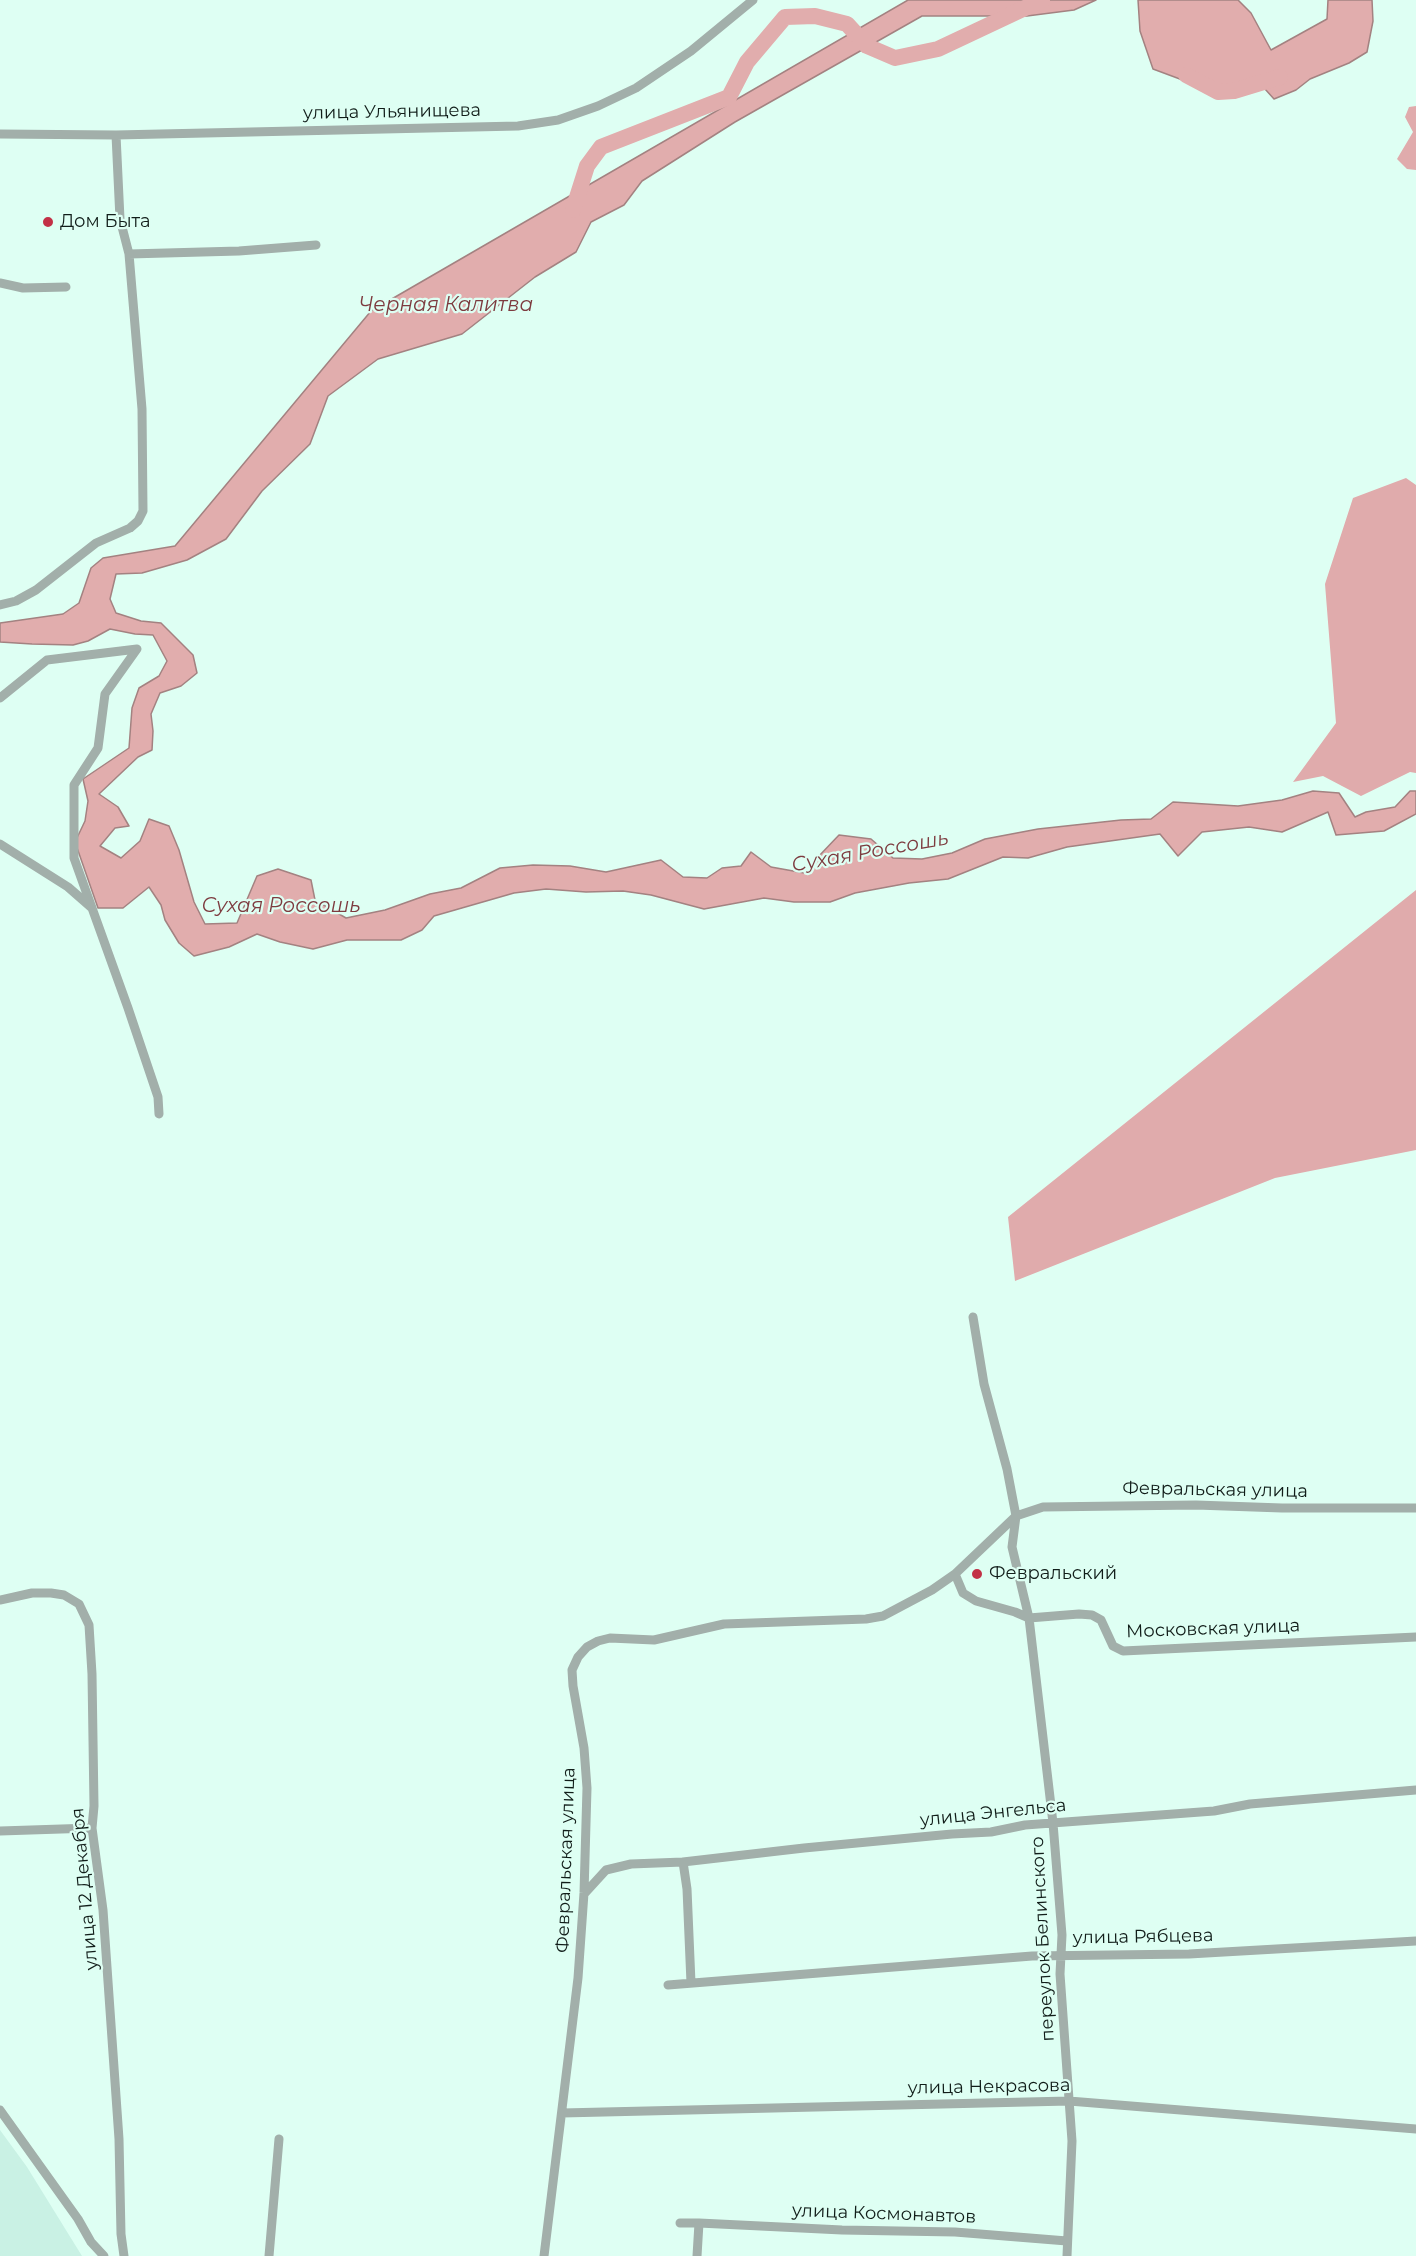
<!DOCTYPE html>
<html>
<head>
<meta charset="utf-8">
<style>
  body { margin:0 }
  canvas { display:block; background:#defff3 }
</style>
</head>
<body>
<canvas width="1416" height="2256"></canvas>
<script>
const c = document.querySelector('canvas').getContext('2d');
c.lineJoin = 'round';
function fillPath(path, color) { c.fillStyle = color; c.fill(path, 'evenodd'); }
const toPath = rows => new Path2D(rows.map(r => 'M' + r).join(''));
function stroke(path, color, width, dash) { c.strokeStyle = color; c.lineWidth = width; c.lineCap = dash ? 'butt' : 'round'; c.setLineDash(dash || []); c.stroke(path); }
function write(font, color, halo, rows, align = 'center') {
  c.font = font + ' Montserrat,sans-serif'; c.lineWidth = 4.5; c.setLineDash([]); c.textBaseline = 'middle'; c.strokeStyle = halo; c.fillStyle = color; for (const [text, x, y, turn = 0] of rows) {
    c.save(); c.translate(x, y); c.rotate((+turn || 0) * Math.PI / 180); c.textAlign = isNaN(turn) ? turn : align; if (halo) c.strokeText(text, 0, 0); c.fillText(text, 0, 0); c.restore();
  }
}
const built = toPath([
  [0,2130,27,2167,82,2256,0,2256]
]);
const forest = toPath([
  [1416,106,1416,170,1407,169,1397,159,1413,132,1405,117,1409,107],
  [1406,478,1416,485,1416,773,1410,772,1361,796,1323,776,1293,782,1336,723,1325,584,1353,498],
  [1416,890,1416,1150,1275,1178,1015,1281,1008,1217]
]);
const water = toPath([
  [908,0,1096,0,1074,10,1027,16,922,16,735,122,642,181,624,205,591,222,576,252,535,277,462,334,378,359,328,396,310,444,262,491,226,539,187,560,142,573,116,574,110,599,116,613,141,621,161,623,193,655,197,673,181,686,160,693,151,714,153,731,152,750,138,757,99,794,118,807,129,826,115,828,100,846,121,858,140,841,149,819,169,826,179,850,194,902,205,924,237,923,257,876,278,869,311,880,315,900,346,918,385,910,430,894,461,888,500,868,533,865,570,866,606,872,661,860,683,877,707,878,722,868,741,866,751,852,771,867,810,874,818,857,839,835,871,839,893,858,922,859,952,853,985,839,1038,829,1121,820,1151,819,1173,802,1238,806,1282,800,1313,791,1339,793,1355,817,1366,812,1395,807,1410,791,1416,791,1416,814,1384,831,1336,835,1328,812,1282,832,1249,827,1202,832,1178,856,1160,834,1067,847,1028,858,1003,857,948,879,909,883,855,893,830,902,794,902,764,898,704,909,651,895,623,891,586,892,546,889,514,893,434,916,422,930,401,940,347,940,313,949,280,942,257,934,229,947,194,956,179,943,165,920,161,905,149,887,123,908,98,908,75,842,85,821,88,801,83,779,129,748,132,708,139,688,159,676,167,661,153,635,135,634,110,629,88,641,73,645,32,644,0,642,0,623,63,614,79,603,91,568,103,558,175,546,371,311,908,0],
  [1138,0,1238,0,1251,13,1271,50,1327,19,1328,0,1372,0,1373,21,1367,52,1349,63,1310,79,1296,90,1274,99,1256,79,1225,89,1196,85,1153,69,1140,31,1138,0]
]);
const river = toPath([
  [1186,75,1218,92,1234,91,1280,77],
  [573,210,587,166,601,147,729,97,747,62,785,17,815,16,847,24,867,46,895,58,938,49,1042,0]
]);
const minor = toPath([
  [0,134,116,135,518,126,558,120,598,106,636,88,691,51,753,0],
  [129,254,239,251,316,245],
  [0,283,23,288,66,287],
  [0,605,16,601,36,590,96,543,130,528,138,521,143,511,142,409,129,254,120,219,116,135],
  [0,698,47,660,137,649,105,694,98,748,74,785,74,858,128,1008,158,1097,159,1114],
  [0,844,68,887,92,908],
  [955,1574,963,1593,976,1601,1015,1612,1029,1618,1079,1614,1092,1615,1101,1620,1113,1646,1123,1651,1416,1637],
  [0,1600,32,1593,51,1593,64,1595,79,1604,89,1625,92,1674,94,1806,92,1828,103,1910,119,2139,121,2234,124,2256],
  [0,1831,92,1828],
  [683,1862,687,1889,691,1983],
  [585,1893,606,1870,631,1864,683,1862,804,1848,952,1834,991,1832,1025,1825,1214,1811,1250,1804,1416,1790],
  [668,1985,1032,1956,1189,1954,1416,1941],
  [0,2110,78,2219,91,2242,104,2256],
  [562,2113,1069,2101,1416,2129],
  [680,2223,699,2223,697,2256],
  [699,2223,842,2230,955,2232,1067,2241],
  [269,2256,279,2139],
  [544,2256,578,1978,584,1893,587,1788,584,1748,573,1686,572,1670,578,1657,587,1647,598,1641,610,1638,654,1640,724,1624,866,1619,883,1616,932,1590,955,1574,1016,1516,1007,1469,984,1384,973,1317],
  [1067,2256,1072,2141,1060,1974,1062,1935,1053,1823,1029,1618,1012,1547,1016,1516,1043,1507,1196,1505,1282,1508,1416,1508]
]);
const markers = [
  [48,222,6,"#c23146"],
  [977,1574,6,"#c23146"]
];
const streetNames = [
  ["улица Ульянищева",392,112,-1],
  ["Февральская улица",1215,1490,1],
  ["Московская улица",1213,1629,-2],
  ["улица Энгельса",993,1813,-6],
  ["Февральская улица",566,1860,-88],
  ["улица 12 Декабря",85,1889,-95],
  ["улица Рябцева",1143,1937,-1],
  ["переулок Белинского",1043,1939,-93],
  ["улица Некрасова",989,2087,-1],
  ["улица Космонавтов",884,2214,2]
];
const poiNames = [
  ["Дом Быта",60,222],
  ["Февральский",989,1574]
];
const waterNames = [
  ["Черная Калитва",446,305],
  ["Сухая Россошь",870,852,-10],
  ["Сухая Россошь",281,906]
];
fillPath(built, '#c9f1e4');
fillPath(forest, '#e0abac');
fillPath(water, '#e1adad');
stroke(water, '#a38281', 1.5);
stroke(river, '#e1adad', 16);
stroke(minor, '#a2afaa', 9);
for (const [x, y, r, color] of markers) { const dot = new Path2D(); dot.arc(x, y, r, 0, 2 * Math.PI); c.fillStyle = color; c.fill(dot); stroke(dot, '#defff3', 2); }
write('18px', '#111d19', '#defff3', streetNames);
write('18px', '#111d19', '#defff3', poiNames, 'left');
write('italic 20px', '#7d3b3f', '#defff3', waterNames);
</script>
</body>
</html>
